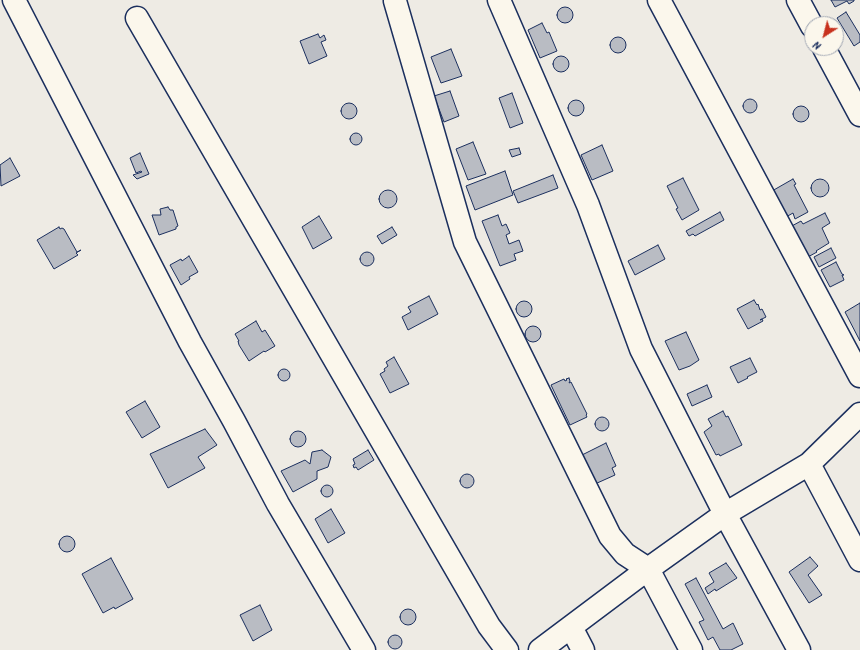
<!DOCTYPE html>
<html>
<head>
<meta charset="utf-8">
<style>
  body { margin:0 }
  #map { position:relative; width:860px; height:650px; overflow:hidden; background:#eeebe4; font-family:Kalam,sans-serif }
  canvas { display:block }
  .north { position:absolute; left:804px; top:16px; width:40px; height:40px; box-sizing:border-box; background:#fbf7ec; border:1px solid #a1a7b3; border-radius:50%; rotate:216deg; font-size:11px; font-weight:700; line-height:16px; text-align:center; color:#1b2f5e }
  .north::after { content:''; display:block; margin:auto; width:14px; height:18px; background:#c8321e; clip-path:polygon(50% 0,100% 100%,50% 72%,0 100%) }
</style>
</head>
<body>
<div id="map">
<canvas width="860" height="650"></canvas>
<div class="north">N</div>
</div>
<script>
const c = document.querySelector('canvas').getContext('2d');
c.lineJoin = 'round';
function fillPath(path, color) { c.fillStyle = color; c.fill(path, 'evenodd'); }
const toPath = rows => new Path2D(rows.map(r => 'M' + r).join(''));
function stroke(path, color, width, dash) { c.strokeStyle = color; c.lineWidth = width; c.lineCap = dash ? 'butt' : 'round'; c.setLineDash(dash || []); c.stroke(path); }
const building = toPath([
  [831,0,854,0,854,1,849,4,847,1,835,7,831,0],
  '557 15a8 8 0 1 1 16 0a8 8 0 1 1-16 0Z',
  [846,12,860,35,860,42,854,46,837,18,846,12],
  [542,23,547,33,549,32,557,51,540,58,528,30,542,23],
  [318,34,320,38,324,35,326,40,321,42,327,56,309,64,300,41,318,34],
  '610 45a8 8 0 1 1 16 0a8 8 0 1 1-16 0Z',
  [451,49,462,76,441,83,431,57,451,49],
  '553 64a8 8 0 1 1 16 0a8 8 0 1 1-16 0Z',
  [450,91,459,116,444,122,434,96,450,91],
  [512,93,523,123,510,128,499,98,512,93],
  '743 106a7 7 0 1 1 14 0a7 7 0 1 1-14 0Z',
  '568 108a8 8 0 1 1 16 0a8 8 0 1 1-16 0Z',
  '341 111a8 8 0 1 1 16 0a8 8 0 1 1-16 0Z',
  '793 114a8 8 0 1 1 16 0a8 8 0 1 1-16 0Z',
  '350 139a6 6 0 1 1 12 0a6 6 0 1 1-12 0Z',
  [473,142,486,174,468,180,456,149,473,142],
  [602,145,613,171,592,180,581,155,602,145],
  [519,148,521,154,512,157,509,150,519,148],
  [140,153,149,174,137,179,133,175,142,172,141,171,136,173,130,158,140,153],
  [10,158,20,176,1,186,0,165,10,158],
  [505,171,513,195,475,210,466,186,505,171],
  [553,175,558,188,518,203,513,191,553,175],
  [683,178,699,210,682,220,676,209,678,208,667,186,683,178],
  [793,179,796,184,794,185,808,212,795,219,793,213,786,217,772,191,793,179],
  '811 188a9 9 0 1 1 18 0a9 9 0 1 1-18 0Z',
  '379 199a9 9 0 1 1 18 0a9 9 0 1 1-18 0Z',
  [168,207,170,210,173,210,178,226,176,227,176,229,159,235,152,215,161,215,160,209,168,207],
  [720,212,724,220,695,236,693,234,689,236,686,231,720,212],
  [825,213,830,223,822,228,829,243,816,251,817,252,806,258,790,227,801,221,803,224,825,213],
  [498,215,502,226,506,224,510,233,506,235,509,244,519,240,523,251,514,254,516,260,500,266,482,221,498,215],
  [319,216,332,238,313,249,302,227,319,216],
  [59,227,60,229,62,228,64,229,77,252,81,250,76,253,78,255,54,269,37,240,59,227],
  [392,227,397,235,382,244,377,236,392,227],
  [658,245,665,259,635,275,628,261,658,245],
  [831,248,836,258,819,267,814,257,831,248],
  '360 259a7 7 0 1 1 14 0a7 7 0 1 1-14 0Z',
  [189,256,198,272,189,277,190,279,181,285,170,265,181,259,182,261,189,256],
  [836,262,842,274,844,275,842,275,844,280,830,287,821,270,836,262],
  [429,296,438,314,408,330,402,317,411,312,408,307,429,296],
  [754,300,757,305,758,304,760,310,762,309,766,317,760,320,762,319,763,321,748,329,737,309,754,300],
  '516 309a8 8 0 1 1 16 0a8 8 0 1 1-16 0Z',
  [860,303,860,341,845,312,860,303],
  [256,321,262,332,265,330,275,346,265,352,264,351,249,361,239,345,238,341,239,341,235,334,256,321],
  '525 334a8 8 0 1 1 16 0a8 8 0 1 1-16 0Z',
  [686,332,699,360,690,366,679,370,665,341,686,332],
  [394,357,409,384,390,393,380,374,385,371,384,369,388,366,386,362,394,357],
  [750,358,757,372,747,377,748,378,738,383,730,367,750,358],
  '278 375a6 6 0 1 1 12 0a6 6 0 1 1-12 0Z',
  [569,378,570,381,569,383,571,382,587,414,586,415,587,417,570,425,551,385,564,379,565,381,567,380,566,379,569,378],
  [707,385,712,397,692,406,687,394,707,385],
  [145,401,160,427,142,438,126,412,145,401],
  [723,411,726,417,728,416,742,445,720,456,719,454,716,455,704,432,712,426,708,419,723,411],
  '595 424a7 7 0 1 1 14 0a7 7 0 1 1-14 0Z',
  [205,429,217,445,198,457,205,468,168,488,150,454,205,429],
  '290 439a8 8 0 1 1 16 0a8 8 0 1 1-16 0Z',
  [606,443,616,466,612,468,615,475,595,484,582,455,606,443],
  [322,450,331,457,328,467,317,471,317,479,293,492,281,471,305,460,310,464,312,452,322,450],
  [368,450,374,460,358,470,356,467,354,468,353,465,355,464,353,459,368,450],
  '460 481a7 7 0 1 1 14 0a7 7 0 1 1-14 0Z',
  '321 491a6 6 0 1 1 12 0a6 6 0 1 1-12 0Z',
  [331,509,345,533,328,543,315,519,331,509],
  '59 544a8 8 0 1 1 16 0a8 8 0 1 1-16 0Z',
  [810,557,818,566,808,575,822,595,809,603,789,572,810,557],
  [111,558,133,599,115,609,114,607,103,613,82,574,111,558],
  [726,563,737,578,716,591,715,589,708,594,705,588,714,582,709,573,726,563],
  [696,578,723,629,733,623,743,644,731,650,720,650,713,637,708,640,699,622,704,620,685,584,696,578],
  [260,605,272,630,253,641,240,615,260,605],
  '400 617a8 8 0 1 1 16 0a8 8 0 1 1-16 0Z',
  '388 642a7 7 0 1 1 14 0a7 7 0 1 1-14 0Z'
]);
const minor = toPath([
  [14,0,190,342,234,421,278,504,364,650],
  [499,0,588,205,641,349,725,514,799,650],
  [659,0,860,376],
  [798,0,812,26],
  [395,1,465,242,610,536,625,554,648,569,691,650],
  [137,18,489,626,507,650],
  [824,48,860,115],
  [809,464,860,560],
  [571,627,583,650],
  [540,650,648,569,725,514,809,464,860,414]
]);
fillPath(building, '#b9bcc3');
stroke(building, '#1b2f5e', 1);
stroke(minor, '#1b2f5e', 25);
stroke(minor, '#fbf7ec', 22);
</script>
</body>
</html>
